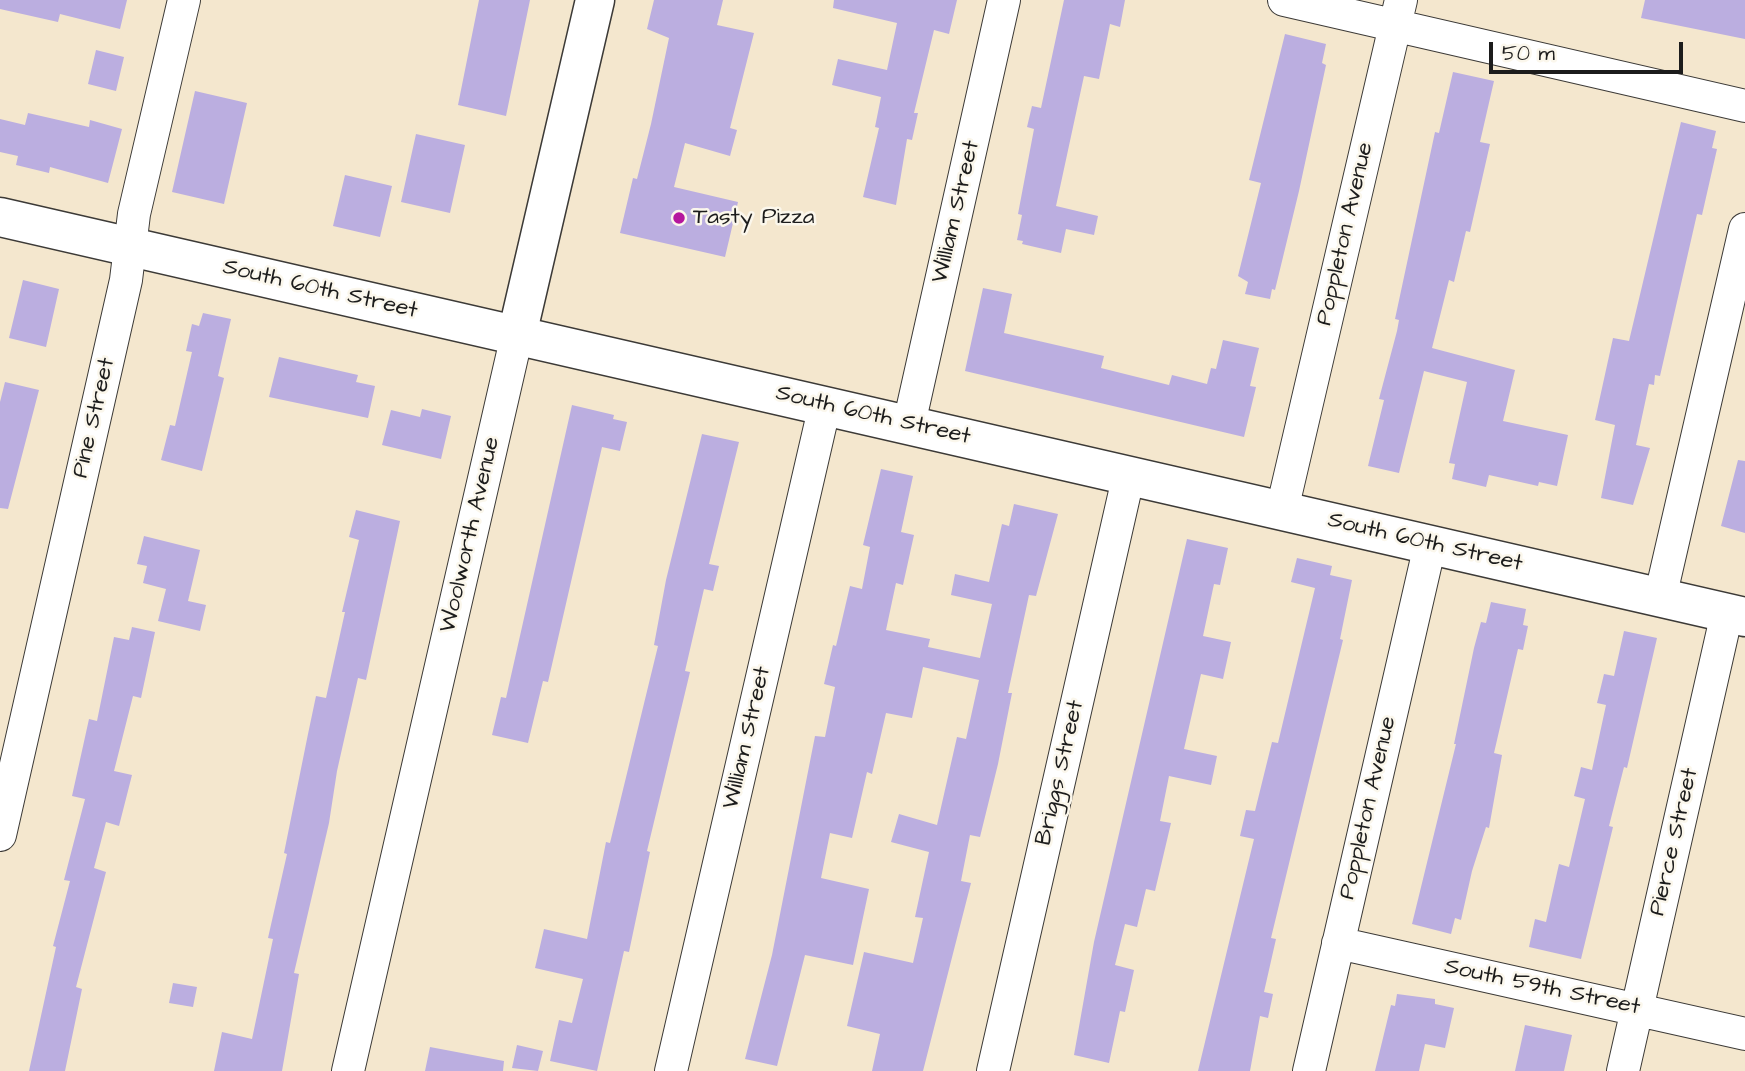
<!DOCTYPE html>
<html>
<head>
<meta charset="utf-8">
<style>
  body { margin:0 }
  #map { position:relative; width:1745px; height:1071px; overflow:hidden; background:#f4e7ce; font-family:"Architects Daughter",sans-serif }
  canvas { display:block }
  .scale { position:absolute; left:1489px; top:42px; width:194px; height:32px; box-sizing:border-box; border:4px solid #1c1c1c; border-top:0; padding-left:9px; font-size:21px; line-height:24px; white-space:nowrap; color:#1c1c1c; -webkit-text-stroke:5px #fbf7ec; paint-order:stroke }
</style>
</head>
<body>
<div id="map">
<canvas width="1745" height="1071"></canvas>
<div class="scale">50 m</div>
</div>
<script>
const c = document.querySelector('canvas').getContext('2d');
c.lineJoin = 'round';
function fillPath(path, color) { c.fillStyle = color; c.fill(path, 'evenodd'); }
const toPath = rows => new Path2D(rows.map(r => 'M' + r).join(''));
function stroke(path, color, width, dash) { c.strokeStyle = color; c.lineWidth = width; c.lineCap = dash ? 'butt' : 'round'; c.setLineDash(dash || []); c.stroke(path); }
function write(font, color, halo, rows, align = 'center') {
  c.font = font + ' "Architects Daughter",sans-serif'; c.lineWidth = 5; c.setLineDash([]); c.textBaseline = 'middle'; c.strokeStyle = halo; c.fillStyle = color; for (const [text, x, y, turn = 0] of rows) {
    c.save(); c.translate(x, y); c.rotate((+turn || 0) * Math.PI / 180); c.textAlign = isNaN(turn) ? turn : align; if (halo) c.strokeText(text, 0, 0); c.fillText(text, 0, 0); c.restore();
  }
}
const building = toPath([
  [0,0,127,0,120,29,60,14,58,22,0,9],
  [479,0,530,0,506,116,458,105],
  [654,0,723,0,717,25,754,33,730,128,737,130,730,156,685,143,674,187,738,202,725,257,620,233,633,178,637,179,651,124,669,38,647,29],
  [834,0,957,0,949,34,934,30,914,113,918,113,912,140,907,139,896,205,863,197,879,128,875,127,881,97,832,85,838,59,887,70,897,23,833,8],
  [1064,0,1125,0,1120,27,1110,24,1099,79,1084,76,1056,206,1098,216,1094,235,1066,229,1061,253,1022,244,1023,241,1017,240,1022,215,1018,214,1034,129,1027,127,1032,106,1041,108],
  [1645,0,1745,0,1745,39,1641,18],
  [1285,34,1326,44,1322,63,1326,65,1299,191,1275,290,1272,289,1270,299,1245,294,1248,282,1238,276,1261,183,1249,180],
  [96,50,124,57,116,91,88,84],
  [1453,72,1494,81,1480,142,1490,144,1470,232,1466,231,1454,282,1449,280,1432,348,1515,370,1503,421,1568,435,1557,486,1539,482,1538,486,1489,475,1486,487,1452,479,1455,464,1449,463,1467,382,1424,371,1399,473,1368,466,1384,400,1379,399,1397,331,1399,320,1395,319,1435,132,1439,133],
  [195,91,247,103,224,204,172,192],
  [28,113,89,127,90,120,122,129,108,183,50,167,49,173,16,165,18,156,0,152,0,119,25,125],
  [1681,122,1716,131,1712,148,1717,149,1702,215,1697,214,1660,376,1655,375,1654,385,1649,384,1636,445,1650,448,1633,505,1601,498,1615,425,1595,420,1613,338,1629,341],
  [416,134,465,145,450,213,401,202],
  [345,175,392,186,380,237,333,226],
  [23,280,59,289,46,347,9,338],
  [983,288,1012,294,1004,333,1104,356,1101,368,1169,385,1172,375,1207,384,1211,368,1216,369,1223,340,1259,348,1250,386,1256,387,1244,437,965,371],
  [203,313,231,319,218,376,224,378,202,471,161,460,170,425,175,426,192,352,186,351,192,324,199,326],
  [279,357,358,375,356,382,375,386,368,418,269,397],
  [5,382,39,390,8,509,0,508,0,402],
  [572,405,614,415,613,419,627,422,620,451,602,447,548,682,543,681,528,743,492,735,501,697,506,698],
  [422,409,451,416,441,459,382,445,391,410,420,417],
  [702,434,739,442,709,564,719,566,713,591,704,589,685,671,690,672,647,851,650,852,629,952,624,951,597,1071,550,1061,559,1020,572,1023,583,979,535,968,544,929,587,939,606,842,610,843,658,646,654,645,666,580],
  [1738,460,1745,461,1745,533,1721,526],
  [881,469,913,476,901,532,914,535,903,585,896,583,886,630,930,639,928,647,980,658,992,604,951,595,955,574,989,582,1002,524,1009,526,1014,504,1058,514,1036,596,1029,595,1008,693,1012,693,998,764,980,837,970,835,961,881,971,883,923,1071,872,1071,880,1034,847,1026,864,952,913,963,923,918,915,917,929,852,891,842,899,814,937,825,957,737,966,739,979,680,923,667,912,718,886,713,872,774,867,772,852,838,830,833,821,878,869,889,853,965,805,955,777,1066,745,1059,772,955,815,736,825,737,835,687,824,684,833,645,836,646,850,586,862,589,870,547,863,545],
  [356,510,400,521,366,680,358,678,337,771,329,823,294,973,299,974,282,1071,214,1071,222,1032,252,1039,273,939,268,938,287,854,284,853,308,734,316,696,326,698,345,612,342,612,359,540,349,537],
  [144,536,200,550,188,601,206,605,200,631,158,621,166,589,143,583,147,566,137,564],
  [1187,539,1228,548,1220,585,1214,584,1203,636,1231,642,1223,679,1201,674,1184,749,1217,756,1211,785,1169,776,1160,821,1171,823,1155,891,1146,889,1137,927,1125,924,1115,965,1134,970,1125,1012,1120,1011,1109,1063,1074,1055,1094,942],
  [1297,558,1332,566,1330,575,1352,580,1340,639,1343,640,1271,938,1276,939,1264,992,1273,994,1268,1018,1260,1016,1250,1071,1198,1071,1254,839,1240,836,1246,810,1255,811,1272,742,1278,743,1315,588,1291,582],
  [1491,602,1526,609,1523,625,1528,626,1523,650,1518,649,1494,753,1502,755,1489,828,1486,827,1472,871,1461,920,1455,918,1451,934,1412,924,1456,744,1454,744,1474,648,1481,622,1486,623],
  [132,627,155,632,141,698,133,696,114,771,132,775,119,826,106,822,94,868,106,872,76,987,82,989,65,1071,29,1071,56,947,53,946,70,881,64,880,85,799,72,796,89,719,97,721,114,637,129,640],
  [1624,631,1657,638,1627,768,1624,767,1609,826,1613,827,1581,959,1529,947,1535,919,1546,922,1559,864,1569,867,1585,799,1574,796,1581,767,1592,770,1606,705,1597,703,1604,674,1614,676],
  [173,983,197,987,193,1007,169,1003],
  [1397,994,1435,999,1435,1004,1454,1008,1445,1048,1425,1044,1419,1071,1375,1071,1391,1005,1395,1006],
  [1525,1025,1572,1035,1564,1071,1515,1071],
  [517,1045,543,1051,538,1071,512,1068],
  [430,1047,504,1061,503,1071,425,1071]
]);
const minor = toPath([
  [1284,0,1745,106],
  [909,424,1004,0],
  [1282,510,1401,0],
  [1660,598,1745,229],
  [0,835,126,280,134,214,184,0],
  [1338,943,1745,1034],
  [348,1071,517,335],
  [671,1071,825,405],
  [993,1071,1129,474],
  [1309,1071,1430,545],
  [1623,1071,1727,613]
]);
const tertiary = toPath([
  [517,335,595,0]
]);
const secondary = toPath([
  [0,217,1745,617]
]);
const markers = [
  [679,218,7,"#b5179e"]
];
const streetNames = [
  ["William Street",957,212,-77],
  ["Poppleton Avenue",1346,234,-77],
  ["South 60th Street",320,290,13],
  ["South 60th Street",873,416,13],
  ["Pine Street",95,418,-77],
  ["Woolworth Avenue",471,535,-77],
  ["South 60th Street",1425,543,13],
  ["William Street",748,738,-77],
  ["Briggs Street",1061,773,-77],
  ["Poppleton Avenue",1369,808,-77],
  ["Pierce Street",1675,842,-77],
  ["South 59th Street",1542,988,12]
];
const poiNames = [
  ["Tasty Pizza",693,218]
];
fillPath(building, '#bbaee0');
stroke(minor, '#3c3a37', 34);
stroke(tertiary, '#3c3a37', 41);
stroke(secondary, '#3c3a37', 41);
stroke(minor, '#fff', 32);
stroke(tertiary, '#fff', 38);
stroke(secondary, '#fff', 38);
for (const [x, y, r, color] of markers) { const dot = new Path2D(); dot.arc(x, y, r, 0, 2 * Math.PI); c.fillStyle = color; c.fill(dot); stroke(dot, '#fbf7ec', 2.5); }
write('23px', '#1c1c1c', '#fbf7ec', streetNames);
write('23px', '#1c1c1c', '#fbf7ec', poiNames, 'left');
</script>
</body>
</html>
